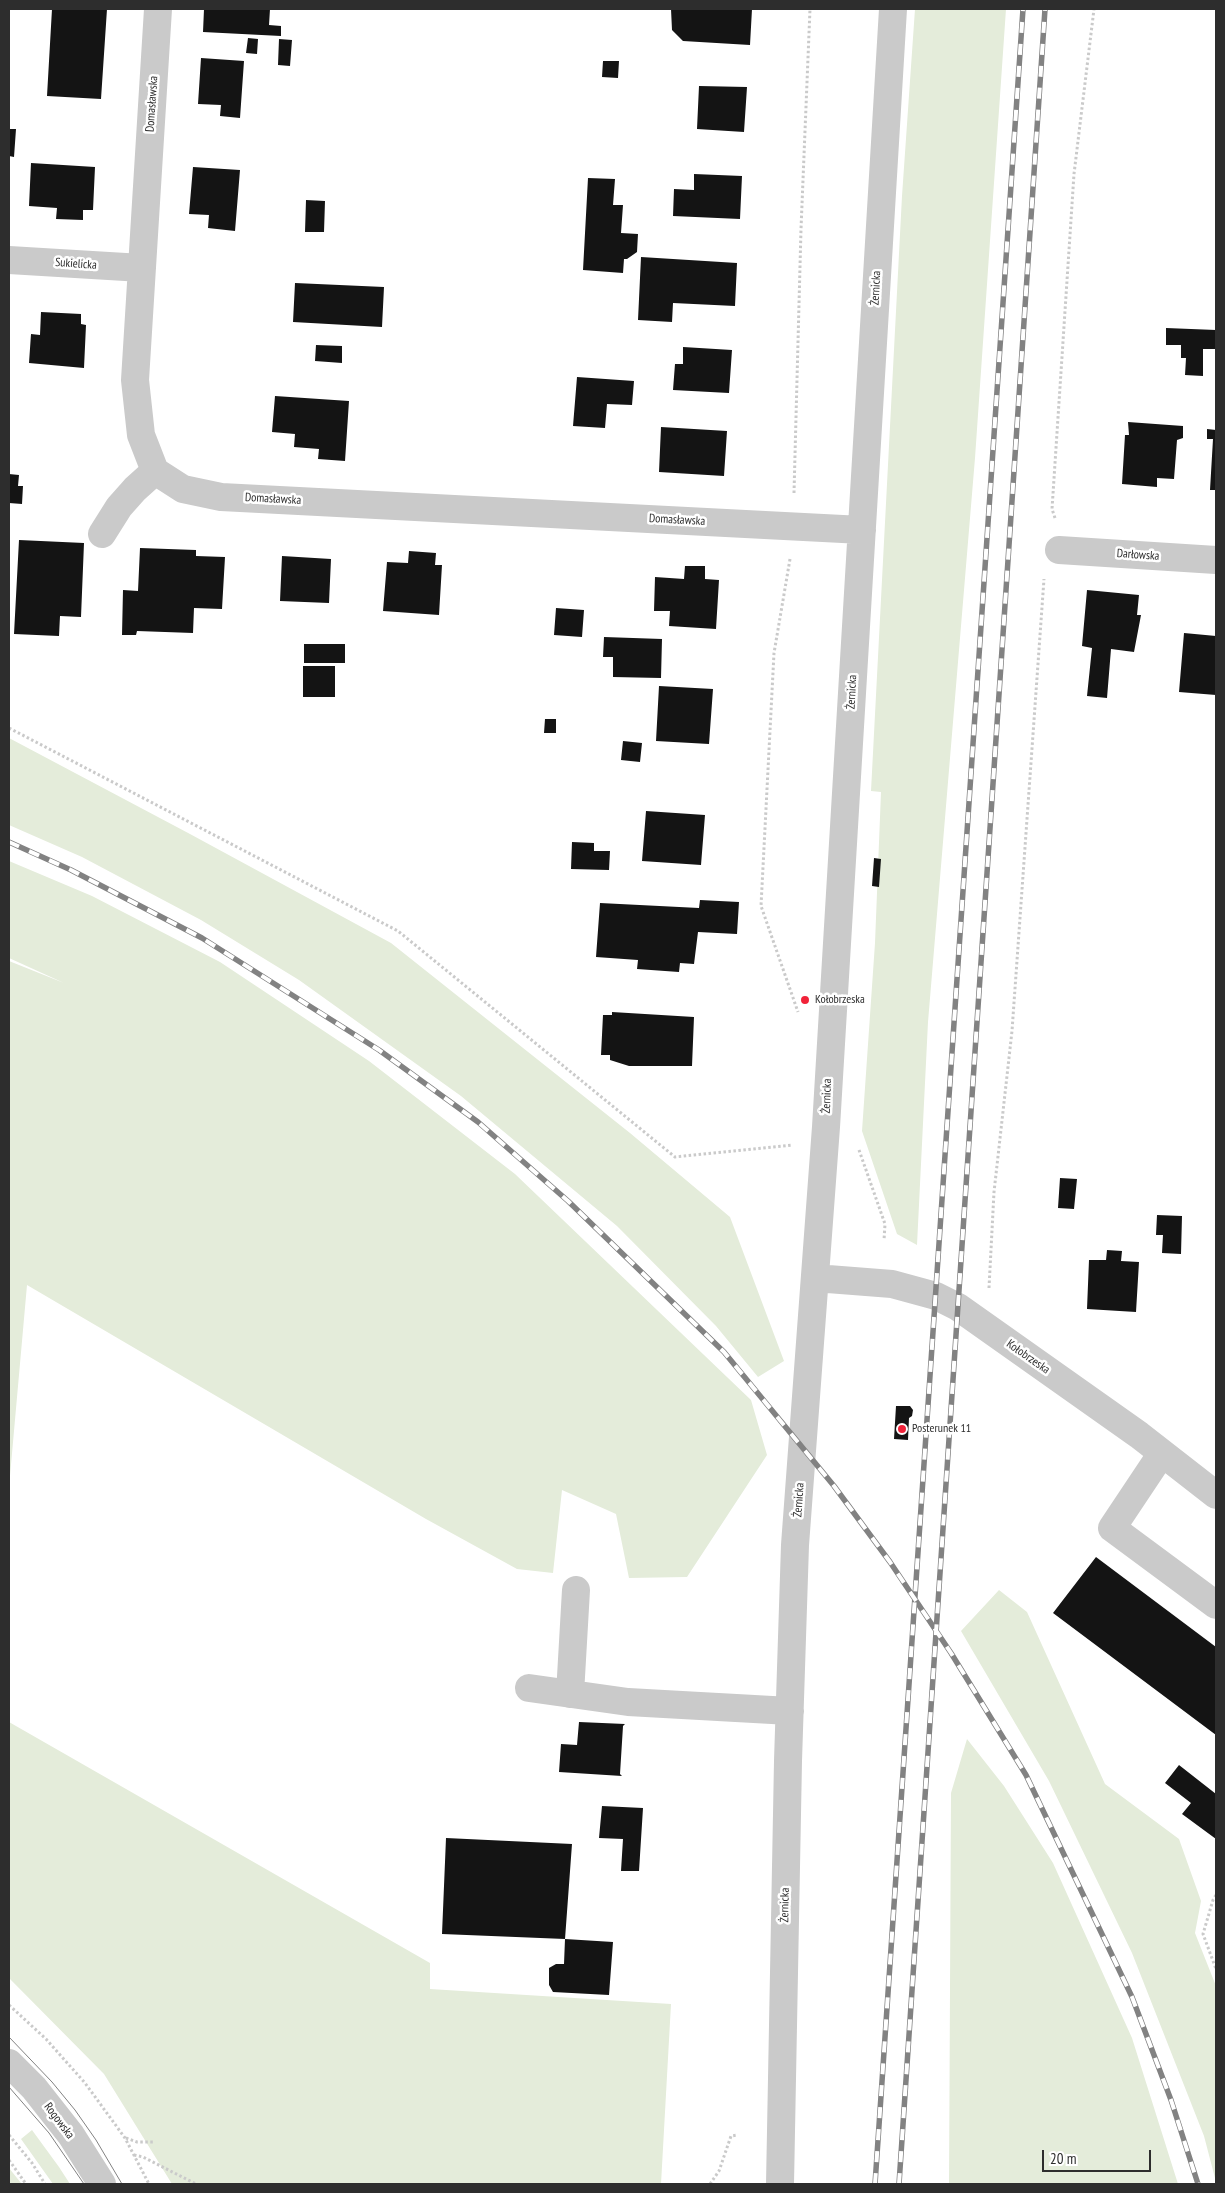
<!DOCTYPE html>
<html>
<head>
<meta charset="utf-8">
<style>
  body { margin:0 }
  #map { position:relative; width:1225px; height:2193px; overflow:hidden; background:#fff; font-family:"PT Sans Narrow",sans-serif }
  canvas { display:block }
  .frame { position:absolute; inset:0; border:10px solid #2d2d2d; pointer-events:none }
  .scale { position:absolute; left:1042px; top:2150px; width:109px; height:22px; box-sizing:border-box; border:2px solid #2d2d2d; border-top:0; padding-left:6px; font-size:15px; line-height:18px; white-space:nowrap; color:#2d2d2d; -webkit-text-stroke:4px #fff; paint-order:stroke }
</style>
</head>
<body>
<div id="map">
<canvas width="1225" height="2193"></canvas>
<div class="frame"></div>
<div class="scale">20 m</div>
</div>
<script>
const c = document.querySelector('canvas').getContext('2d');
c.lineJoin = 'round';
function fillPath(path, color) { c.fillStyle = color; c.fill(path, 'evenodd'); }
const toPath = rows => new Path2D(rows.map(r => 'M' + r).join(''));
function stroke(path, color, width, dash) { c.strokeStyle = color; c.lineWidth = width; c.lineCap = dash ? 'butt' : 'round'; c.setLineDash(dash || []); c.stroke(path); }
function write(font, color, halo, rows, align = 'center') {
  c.font = font + ' "PT Sans Narrow",sans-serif'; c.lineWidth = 5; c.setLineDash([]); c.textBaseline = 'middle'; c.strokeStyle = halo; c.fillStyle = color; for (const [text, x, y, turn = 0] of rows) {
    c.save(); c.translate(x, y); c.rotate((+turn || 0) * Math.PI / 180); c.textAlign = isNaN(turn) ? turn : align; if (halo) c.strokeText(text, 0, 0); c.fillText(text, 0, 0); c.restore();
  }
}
const green = toPath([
  [915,9,1006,9,975,458,928,1022,917,1245,897,1234,862,1131,875,943,881,792,871,791,902,196],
  [9,738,190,834,391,943,630,1133,730,1217,784,1361,758,1377,716,1326,617,1226,461,1096,299,980,201,920,82,857,9,825],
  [9,861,92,896,220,962,369,1061,515,1174,751,1400,767,1455,687,1577,629,1578,616,1514,562,1490,553,1573,517,1569,426,1519,27,1285,9,1487,9,961,64,983,9,958],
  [999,1590,1027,1612,1105,1784,1179,1839,1201,1901,1195,1933,1216,1986,1216,2182,1204,2136,1132,1953,1049,1781,961,1631],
  [9,1722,430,1963,430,1989,671,2004,661,2184,172,2184,104,2074,9,1978],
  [967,1739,1004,1786,1053,1863,1132,2038,1178,2184,949,2184,951,1793],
  [32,2130,59,2167,70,2184,53,2184,21,2139],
  [9,2168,21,2183,21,2184,9,2184]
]);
const building = toPath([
  [52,9,107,9,101,99,47,96],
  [204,9,270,9,269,25,281,26,281,36,203,32],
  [671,9,752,9,750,45,683,41,672,30],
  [248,38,258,39,257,54,246,53],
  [279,39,292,40,290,66,278,65],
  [201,58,244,61,240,118,220,116,221,105,198,104],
  [603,61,619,61,618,78,602,77],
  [699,86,747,87,744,132,697,129],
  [9,129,16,129,14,157,9,156],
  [31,163,95,167,93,210,83,210,83,220,56,219,57,208,29,206],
  [193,167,240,170,235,231,208,228,209,215,189,214],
  [694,174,742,176,740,219,673,216,674,189,694,190],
  [588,178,615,179,613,205,623,205,621,233,638,234,637,252,627,259,624,259,623,273,583,270],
  [306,200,325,201,324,232,305,232],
  [641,257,737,263,735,306,673,303,672,322,638,320],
  [295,283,384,287,382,327,293,322],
  [41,312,81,314,81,324,86,325,84,368,29,363,31,334,40,335],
  [1166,328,1216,330,1216,349,1203,349,1203,376,1185,375,1186,358,1181,358,1181,345,1166,345],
  [316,345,342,346,342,363,315,361],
  [683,347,732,350,729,393,673,390,675,364,683,364],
  [577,377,634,381,632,405,607,404,605,428,573,426],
  [275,396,349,401,345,461,318,459,319,449,294,447,295,434,272,432],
  [1128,422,1183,426,1183,438,1177,440,1174,479,1157,478,1157,487,1122,484,1125,435,1129,435],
  [661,427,727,431,724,476,659,472],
  [1207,429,1216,430,1216,490,1210,490,1213,439,1207,439],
  [9,474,19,475,18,486,23,486,22,504,9,503],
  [19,540,84,543,81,617,60,616,59,636,14,634],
  [140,548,196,550,196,556,225,557,222,609,194,608,193,633,137,631,136,635,122,635,123,590,138,591],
  [409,551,436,553,435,565,442,565,439,615,383,611,387,562,408,563],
  [282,556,331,559,329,603,280,601],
  [685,566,705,566,705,579,719,580,716,629,669,626,670,611,654,611,655,577,684,579],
  [1087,590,1139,595,1137,615,1141,615,1134,652,1111,649,1107,698,1087,696,1092,648,1082,646],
  [556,608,584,610,582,637,554,635],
  [1184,633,1216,636,1216,695,1179,692],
  [604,637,662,639,661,678,613,677,613,657,603,657],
  [304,644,345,644,345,663,304,663],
  [303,666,335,666,335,697,303,697],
  [659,686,713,689,709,744,656,741],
  [545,719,556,719,556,733,544,733],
  [623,741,642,743,640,762,621,760],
  [646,811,705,815,701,865,642,861],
  [572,842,594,843,594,851,610,851,609,870,571,869],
  [874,858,881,859,879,887,872,886],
  [700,900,739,902,737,934,698,932,694,964,680,963,679,972,637,969,638,960,596,957,600,903,699,908],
  [612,1012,694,1017,692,1066,629,1066,610,1060,610,1055,601,1055,603,1015,612,1015],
  [1060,1178,1077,1179,1074,1209,1058,1208],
  [1157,1215,1182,1216,1181,1254,1162,1253,1163,1235,1156,1235],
  [1107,1250,1122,1251,1121,1261,1139,1262,1136,1312,1087,1309,1089,1260,1106,1260],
  [896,1406,910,1406,913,1410,912,1416,909,1418,908,1440,894,1439],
  [1096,1557,1216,1647,1216,1735,1053,1613],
  [579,1722,625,1724,623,1726,620,1774,622,1776,559,1772,561,1744,577,1745],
  [1179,1765,1216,1794,1216,1839,1182,1814,1191,1803,1165,1783],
  [602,1806,643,1808,639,1871,621,1871,623,1839,599,1838],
  [446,1838,572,1844,565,1939,442,1934],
  [565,1939,613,1942,609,1995,553,1992,549,1985,549,1968,556,1964,564,1964]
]);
const path = toPath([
  [794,493,801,229,810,9],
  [1055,518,1052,509,1074,174,1094,9],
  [790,559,774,653,761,906,798,1012],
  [9,728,398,931,675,1157,792,1145],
  [859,1150,885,1224,884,1240],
  [989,1288,994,1192,1012,1031,1044,579],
  [1216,1895,1213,1900,1203,1934,1216,1969],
  [9,2005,46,2039,85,2083,125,2138,149,2184],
  [9,2135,32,2163,45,2184],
  [126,2138,137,2142,153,2142],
  [134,2155,143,2157,196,2184],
  [9,2160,26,2184],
  [710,2184,719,2171,731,2136,738,2135]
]);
const minor = toPath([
  [158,9,135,380,141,435,155,471,183,489,221,497,862,530],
  [9,260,142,268],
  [102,534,119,507,135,489,155,471],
  [1059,550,1216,560],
  [815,1278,892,1284,936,1296,958,1307,1139,1435,1216,1495],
  [1162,1453,1112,1528,1216,1605],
  [529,1688,628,1702,790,1711],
  [570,1694,576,1590],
  [9,2063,34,2088,71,2135,102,2184],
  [780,2184,788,1761,795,1545,826,1127,893,9]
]);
const tram = toPath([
  [9,2037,52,2082,75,2110,96,2140,122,2184],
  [9,2087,49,2133,84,2184]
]);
const rail = toPath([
  [9,842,71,870,202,938,379,1050,478,1122,568,1201,724,1352,834,1486,890,1562,951,1653,1026,1775,1132,1997,1171,2100,1198,2184],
  [875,2184,1023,9],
  [899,2184,1045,9]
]);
const markers = [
  [805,1000,5,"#f12239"],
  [902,1429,5,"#f12239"]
];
const streetNames = [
  ["Domasławska",152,104,-86],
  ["Sukielicka",76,264,4],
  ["Żernicka",876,288,-87],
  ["Domasławska",273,499,3],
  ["Domasławska",677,520,3],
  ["Darłowska",1138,555,4],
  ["Żernicka",852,692,-87],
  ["Żernicka",827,1096,-88],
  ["Kołobrzeska",1028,1357,35],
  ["Żernicka",799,1500,-86],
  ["Żernicka",785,1905,-89],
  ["Rogowska",59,2121,53]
];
const poiNames = [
  ["Kołobrzeska",815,1000],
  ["Posterunek 11",912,1429]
];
fillPath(green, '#e4ecda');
fillPath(building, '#141414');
stroke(path, '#cacaca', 3, [2.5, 2.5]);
stroke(minor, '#cacaca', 28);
stroke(tram, '#828282', 1);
stroke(rail, '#828282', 5.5);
stroke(rail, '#fff', 4, [11]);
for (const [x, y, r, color] of markers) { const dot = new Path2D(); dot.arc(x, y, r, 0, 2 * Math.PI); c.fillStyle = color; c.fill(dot); stroke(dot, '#fff', 2); }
write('12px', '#2d2d2d', '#fff', streetNames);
write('12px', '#2d2d2d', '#fff', poiNames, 'left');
</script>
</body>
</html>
